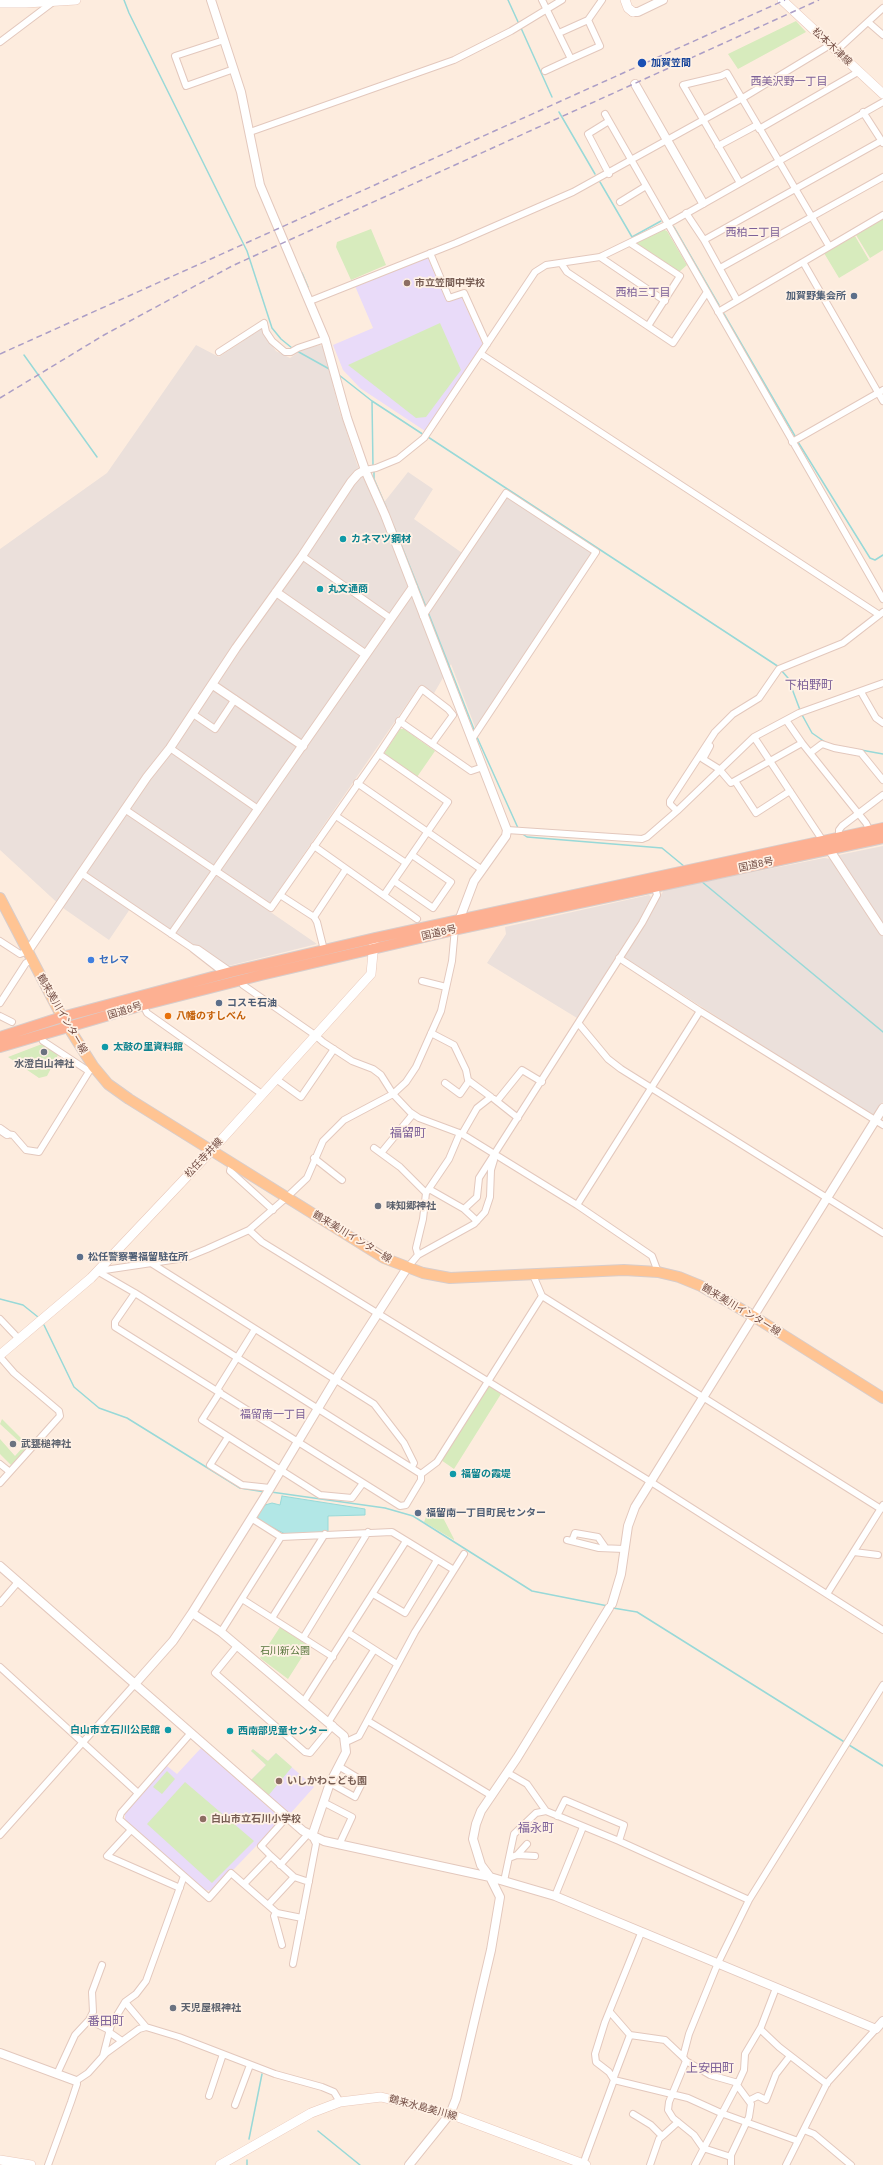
<!DOCTYPE html>
<html>
<head>
<meta charset="utf-8">
<style>
  body { margin:0 }
  canvas { display:block; background:#fdecde }
</style>
</head>
<body>
<canvas width="883" height="2165"></canvas>
<script>
const c = document.querySelector('canvas').getContext('2d');
c.lineJoin = 'round';
function fillPath(path, color) { c.fillStyle = color; c.fill(path, 'evenodd'); }
const toPath = rows => new Path2D(rows.map(r => 'M' + r).join(''));
function stroke(path, color, width, dash) { c.strokeStyle = color; c.lineWidth = width; c.lineCap = dash ? 'butt' : 'round'; c.setLineDash(dash || []); c.stroke(path); }
function write(font, color, halo, rows, align = 'center') {
  c.font = font + ' Arial,"Noto Sans JP",sans-serif'; c.lineWidth = 3.5; c.setLineDash([]); c.textBaseline = 'middle'; c.strokeStyle = halo; c.fillStyle = color; for (const [text, x, y, turn = 0] of rows) {
    c.save(); c.translate(x, y); c.rotate((+turn || 0) * Math.PI / 180); c.textAlign = isNaN(turn) ? turn : align; if (halo) c.strokeText(text, 0, 0); c.fillText(text, 0, 0); c.restore();
  }
}
const industrial = toPath([
  [261,329,276,351,290,358,302,350,319,345,323,346,339,409,357,464,378,510,408,472,433,489,414,519,465,555,506,496,593,553,477,732,451,664,433,695,420,685,266,909,317,944,228,966,132,906,109,940,63,908,0,850,0,549,107,473,196,345,219,357],
  [883,846,883,927,839,859,839,855],
  [824,858,832,859,883,936,883,1102,873,1116,625,958,624,954,664,890],
  [649,895,651,897,645,911,577,1018,487,963,506,934,505,927]
]);
const education = toPath([
  [427,256,446,300,461,296,483,345,425,431,360,388,343,370,333,345,373,328,355,286],
  [201,1748,282,1819,213,1891,205,1890,125,1820,125,1813,167,1766,177,1774],
  [253,1749,268,1761,276,1753,314,1787,290,1814,250,1781,266,1765,251,1751]
]);
const green = toPath([
  [796,21,806,32,738,69,728,54],
  [883,219,883,250,870,258,856,235],
  [371,229,386,265,351,280,336,247,337,242],
  [662,229,667,231,687,265,679,272,637,245,637,242],
  [855,236,869,260,839,278,824,253],
  [440,323,461,370,426,417,416,418,348,365],
  [400,729,404,729,435,751,417,777,385,756,385,752],
  [42,1044,58,1055,47,1076,39,1078,8,1057],
  [489,1386,501,1394,454,1469,441,1460],
  [2,1419,29,1446,11,1465,0,1454,0,1439,15,1456,24,1446,0,1424],
  [437,1506,454,1539,454,1540,424,1522,430,1507],
  [280,1627,309,1646,288,1679,260,1658],
  [253,1749,268,1761,276,1753,292,1767,268,1796,250,1781,266,1765,251,1751],
  [167,1771,175,1779,162,1794,153,1787],
  [185,1782,254,1841,212,1883,147,1824]
]);
const water = toPath([
  [282,1496,365,1509,365,1515,328,1516,328,1532,285,1534,259,1520,257,1516,265,1505,272,1503,280,1505,282,1496]
]);
const stream = toPath([
  [124,0,129,13,247,251,272,328,281,339,292,348],
  [508,0,519,24],
  [521,28,552,97],
  [559,112,595,174],
  [600,182,632,237,661,221],
  [674,227,719,305],
  [302,273,308,287],
  [724,314,795,436],
  [297,351,331,370],
  [24,355,97,457],
  [339,375,372,401,424,435],
  [372,401,373,467],
  [428,437,779,667],
  [798,442,870,558,875,560,883,555],
  [374,471,374,479,386,507],
  [394,527,426,607],
  [428,612,475,732],
  [781,670,788,678,800,710],
  [801,713,812,733,825,742],
  [476,735,518,828],
  [861,750,883,754],
  [521,833,527,837,662,848,685,867],
  [701,881,883,1032],
  [0,1299,23,1305,38,1317],
  [44,1325,74,1387,99,1408,127,1418,240,1488,265,1492],
  [271,1492,385,1508,413,1516,532,1591,608,1606],
  [613,1608,637,1612,846,1743],
  [849,1745,883,1766],
  [318,2131,360,2165],
  [249,2139,262,2074],
  [247,2165,247,2160]
]);
const minor = toPath([
  [542,0,571,59,545,71],
  [588,20,602,0],
  [868,22,883,35],
  [559,33,588,20,600,46,571,59],
  [224,40,175,56,186,86,234,69],
  [0,42,53,2],
  [836,51,883,8],
  [863,112,883,143],
  [605,114,609,121],
  [759,129,858,72],
  [250,132,454,60,511,31,562,0],
  [718,146,757,125],
  [609,174,588,134,609,121,883,599],
  [740,183,683,85,721,76,727,73,829,246],
  [620,202,646,186],
  [686,213,704,240,737,300],
  [704,240,881,141],
  [630,243,680,276,648,326],
  [430,253,449,298,464,293,487,344],
  [600,257,665,301],
  [803,262,883,401],
  [561,263,567,272,673,343,707,292],
  [720,268,883,177],
  [310,301,456,243,573,192,741,99,830,45],
  [718,312,883,215],
  [219,352,264,323,266,332,272,341,285,352,291,352,298,348,325,339],
  [481,354,878,614],
  [792,442,883,390],
  [365,470,376,468,398,459,424,438,535,272,546,265,600,257,668,224,883,102],
  [302,556,390,618],
  [423,616,506,493,596,552,472,739],
  [861,692,876,718,883,723],
  [193,714,215,729,235,699],
  [399,721,471,771,483,767],
  [754,737,823,841],
  [802,743,866,823,870,831],
  [710,746,703,759,719,769,731,783,802,743,786,720],
  [170,748,258,809],
  [810,753,822,744,834,748,861,753,883,780],
  [379,754,448,802,384,895],
  [735,781,756,813,790,791],
  [357,783,481,869],
  [126,810,271,908,379,754,422,689,448,709,453,715,432,744],
  [677,811,670,804,670,801,715,732,733,714,759,698,779,669,843,643,883,612],
  [336,816,406,863],
  [507,830,642,839,647,837,677,811,754,737,799,713,883,683],
  [839,837,839,830,842,826,883,795],
  [314,846,417,919],
  [81,873,192,948,198,949,231,972],
  [394,881,433,908,451,882,412,855],
  [280,895,314,917,317,922,324,950],
  [314,917,346,869],
  [171,934,215,871],
  [0,941,20,954,28,951],
  [193,949,220,970],
  [619,958,700,1011,883,1125],
  [422,981,446,987],
  [243,985,315,1035,323,1042,352,1061,373,1069,381,1075,393,1094,410,1112,419,1118,462,1134,577,1205,652,1256,658,1272],
  [0,1003,26,963,32,960],
  [143,1005,147,1013,262,1094],
  [0,1016,12,1022],
  [579,1024,608,1059,621,1069,883,1233],
  [431,1033,454,1045,466,1070,468,1080,491,1097,477,1108,462,1134],
  [43,1041,87,1070,93,1070],
  [276,1079,301,1097,334,1049],
  [445,1083,460,1094,469,1081],
  [494,1099,518,1118],
  [497,1101,522,1070,542,1082],
  [7,1134,13,1135,26,1150,39,1152,90,1070],
  [374,1148,400,1167,426,1193],
  [381,1153,413,1114],
  [314,1158,342,1180],
  [232,1163,230,1171,273,1210],
  [429,1189,464,1209,477,1221],
  [577,1205,700,1011],
  [464,1209,477,1197,479,1178,642,923,657,895,655,887],
  [249,1230,262,1242,651,1482,883,1630],
  [418,1255,416,1248,423,1219,426,1193,449,1159,460,1133],
  [151,1263,374,1404,404,1443,414,1463,412,1467],
  [407,1268,418,1255,474,1224,485,1212,490,1197,491,1170,494,1160],
  [97,1271,135,1293,421,1474],
  [98,1271,185,1258,207,1249,249,1230,287,1197,307,1178,323,1141,344,1120,393,1094,406,1082,416,1067,441,1011,452,961,455,928],
  [533,1275,542,1296,881,1509],
  [135,1293,115,1322,115,1327,400,1506,406,1505,421,1480,421,1474],
  [0,1319,19,1339],
  [0,1357,14,1373,59,1411,60,1416,0,1483],
  [217,1390,255,1329],
  [220,1392,202,1420,320,1495,352,1498,363,1483],
  [228,1437,210,1465,242,1485,270,1488],
  [0,1464,10,1472],
  [421,1474,437,1462,542,1296],
  [251,1518,281,1537,392,1532,454,1570],
  [567,1540,599,1548,624,1549],
  [572,1541,575,1533,598,1537,605,1547],
  [854,1552,878,1555],
  [373,1594,405,1613,437,1560],
  [827,1594,883,1505],
  [242,1599,333,1657],
  [0,1603,18,1582],
  [272,1618,325,1534],
  [221,1632,281,1537],
  [349,1633,397,1664],
  [303,1638,368,1532],
  [237,1646,215,1673,305,1752,310,1753,333,1725],
  [0,1667,138,1793],
  [304,1701,406,1541],
  [329,1721,374,1650],
  [368,1721,492,1796],
  [346,1742,359,1736,415,1632,464,1554],
  [508,1773,527,1784,546,1811,619,1841,749,1900],
  [330,1783,355,1797,363,1781,340,1767],
  [323,1802,352,1817,339,1845],
  [557,1816,565,1800,624,1825,619,1841],
  [131,1830,107,1856,180,1888],
  [0,1835,134,1685],
  [517,1855,527,1844],
  [271,1856,294,1877,309,1882],
  [509,1858,517,1855,535,1856],
  [280,1865,308,1834],
  [184,1876,209,1898,231,1873,277,1913,302,1918],
  [504,1881,514,1834,536,1813,546,1811],
  [244,1884,271,1856,261,1846,286,1818],
  [555,1896,583,1827],
  [268,1905,294,1877],
  [276,1912,274,1916,282,1945],
  [293,1964,316,1844,312,1836],
  [610,2012,630,2035,665,2040,683,2057],
  [89,2020,109,2030],
  [146,2027,125,2002,136,1994,146,1981,184,1876,119,1819,121,1813,190,1734],
  [760,2029,779,2047,827,2084],
  [109,2032,122,2041],
  [103,2056,111,2025,125,2002],
  [686,2061,710,2075,738,2083,695,2165],
  [57,2074,75,2035,89,2020,93,2012,92,1992,102,1965],
  [614,2077,630,2035],
  [614,2080,688,2098,721,2113,798,2141],
  [614,2080,609,2072,596,2062,595,2054,605,2022,641,1933],
  [738,2083,744,2070,745,2054,761,2027,776,1988],
  [209,2096,223,2054],
  [750,2100,758,2096,766,2100,776,2074,790,2056],
  [235,2105,250,2065],
  [633,2114,651,2125,662,2136],
  [804,2130,814,2134,851,2165],
  [731,2157,703,2148,694,2135,673,2118,668,2110,669,2102,686,2061,683,2057,689,2034,718,1963,749,1900,883,1685],
  [583,2164,614,2080],
  [48,2165,71,2102,77,2084,76,2081,88,2073,106,2053,139,2029,146,2027,179,2037,275,2074,322,2087,334,2092,340,2102],
  [650,2165,659,2139,678,2122],
  [731,2165,731,2155,749,2117,751,2104,737,2085],
  [786,2165,827,2083,876,2029]
]);
const tertiary = toPath([
  [211,0,241,92,260,185,325,339,347,418,365,470,385,515,507,830,506,836,474,881,460,918],
  [633,12,638,12,663,0],
  [635,84,703,203],
  [276,592,365,654],
  [213,685,303,746],
  [827,846,883,931],
  [215,871,413,587],
  [28,951,147,777,170,748,236,648,302,556,351,482,358,474,365,470],
  [0,1129,7,1134],
  [0,1566,303,1831,324,1841,490,1877,555,1896,876,2029,883,2021],
  [612,1604,621,1574,628,1526,635,1507,883,1108],
  [192,1613,221,1632,344,1736,346,1752,330,1783,312,1836],
  [134,1685,173,1641,192,1613,269,1490,335,1380,407,1268],
  [0,2053,76,2081],
  [409,2165,450,2114,456,2099,491,1950,500,1897,490,1877,481,1865,473,1839,476,1824,481,1811,517,1758,609,1608]
]);
const secondary = toPath([
  [625,0,628,8,633,12],
  [782,0,883,94],
  [0,3,26,3,76,0],
  [0,1355,91,1278,212,1150,371,974,374,942],
  [0,2160,31,2165],
  [220,2165,311,2113,340,2102,381,2097,450,2114,586,2165]
]);
const primary = toPath([
  [0,898,62,1017,93,1066,108,1084,129,1099,384,1258,423,1273,450,1278,624,1270,658,1272,679,1277,701,1286,753,1316,883,1398]
]);
const trunk = toPath([
  [0,1037,62,1017,231,972,375,938,883,828],
  [0,1047,143,1005,261,975,454,930,883,838]
]);
const rail = toPath([
  [0,354,785,0],
  [0,398,104,335,232,266,819,0]
]);
const markers = [
  [642,63,5,"#1a4fb4"],
  [407,283,4,"#8d6e63"],
  [854,296,4,"#5c6f8a"],
  [343,539,4,"#0f9aa8"],
  [320,589,4,"#0f9aa8"],
  [91,960,4,"#3f7fe0"],
  [219,1003,4,"#5c6f8a"],
  [168,1016,4,"#e8710a"],
  [105,1047,4,"#0f9aa8"],
  [44,1052,4,"#6b7280"],
  [378,1206,4,"#6b7280"],
  [80,1257,4,"#5c6f8a"],
  [13,1444,4,"#6b7280"],
  [453,1474,4,"#0f9aa8"],
  [418,1513,4,"#5c6f8a"],
  [168,1730,4,"#0f9aa8"],
  [230,1731,4,"#0f9aa8"],
  [279,1781,4,"#8d6e63"],
  [203,1819,4,"#8d6e63"],
  [173,2008,4,"#6b7280"]
];
const streetNames = [
  ["松本木津線",832,47,43],
  ["国道8号",756,865,-12],
  ["国道8号",439,933,-13],
  ["国道8号",125,1011,-17],
  ["鶴来美川インター線",62,1014,60],
  ["松任寺井線",204,1158,-47],
  ["鶴来美川インター線",352,1237,31],
  ["鶴来美川インター線",741,1310,31],
  ["鶴来水島美川線",423,2108,15]
];
const transitNames = [
  ["加賀笠間",651,63]
];
const educationNames = [
  ["市立笠間中学校",415,283],
  ["いしかわこども園",287,1781],
  ["白山市立石川小学校",211,1819]
];
const serviceNames = [
  ["加賀野集会所",846,296,"right"],
  ["コスモ石油",227,1003],
  ["松任警察署福留駐在所",88,1257],
  ["福留南一丁目町民センター",426,1513]
];
const cultureNames = [
  ["カネマツ鋼材",351,539],
  ["丸文通商",328,589],
  ["太鼓の里資料館",113,1047],
  ["福留の霞堤",461,1474],
  ["白山市立石川公民館",160,1730,"right"],
  ["西南部児童センター",238,1731]
];
const shopNames = [
  ["セレマ",99,960]
];
const foodNames = [
  ["八幡のすしべん",176,1016]
];
const worshipNames = [
  ["水澄白山神社",44,1064,"center"],
  ["味知郷神社",386,1206],
  ["武甕槌神社",21,1444],
  ["天児屋根神社",181,2008]
];
const parkNames = [
  ["石川新公園",285,1651]
];
const neighbourhoodNames = [
  ["西美沢野一丁目",789,82],
  ["西柏二丁目",753,233],
  ["西柏三丁目",643,293],
  ["福留南一丁目",273,1415]
];
const quarterNames = [
  ["下柏野町",809,686],
  ["福留町",408,1134],
  ["福永町",536,1829],
  ["番田町",106,2022],
  ["上安田町",710,2069]
];
fillPath(industrial, '#ebe0db');
fillPath(education, '#e9dbf9');
fillPath(green, '#d7ebbd');
fillPath(water, '#b2e7e6');
stroke(water, '#98d9d8', 1);
stroke(stream, '#98d9d8', 1.5);
stroke(minor, '#e3c8bd', 8);
stroke(tertiary, '#e3c8bd', 10);
stroke(secondary, '#e9c8ba', 10);
stroke(primary, '#d8cdcb', 12);
stroke(trunk, '#d8cdcb', 12);
stroke(minor, '#fff', 6);
stroke(tertiary, '#fff', 8);
stroke(secondary, '#fff', 9);
stroke(primary, '#ffc493', 10);
stroke(trunk, '#fdb092', 10);
stroke(rail, '#ac9ec6', 1.5, [6, 4]);
for (const [x, y, r, color] of markers) { const dot = new Path2D(); dot.arc(x, y, r, 0, 2 * Math.PI); c.fillStyle = color; c.fill(dot); stroke(dot, '#fff1e5', 1.5); }
write('10px', '#744e45', '#fff1e5', streetNames);
write('bold 10px', '#164399', '#fff1e5', transitNames, 'left');
write('bold 10px', '#785e54', '#fff1e5', educationNames, 'left');
write('bold 10px', '#4e5e75', '#fff1e5', serviceNames, 'left');
write('bold 10px', '#0d838f', '#fff1e5', cultureNames, 'left');
write('bold 10px', '#366cbe', '#fff1e5', shopNames, 'left');
write('bold 10px', '#c56008', '#fff1e5', foodNames, 'left');
write('bold 10px', '#5b616d', '#fff1e5', worshipNames, 'left');
write('10px', '#56743b', '#fff1e5', parkNames);
write('11px', '#7c6098', '#fff1e5', neighbourhoodNames);
write('12px', '#7c6098', '#fff1e5', quarterNames);
</script>
</body>
</html>
